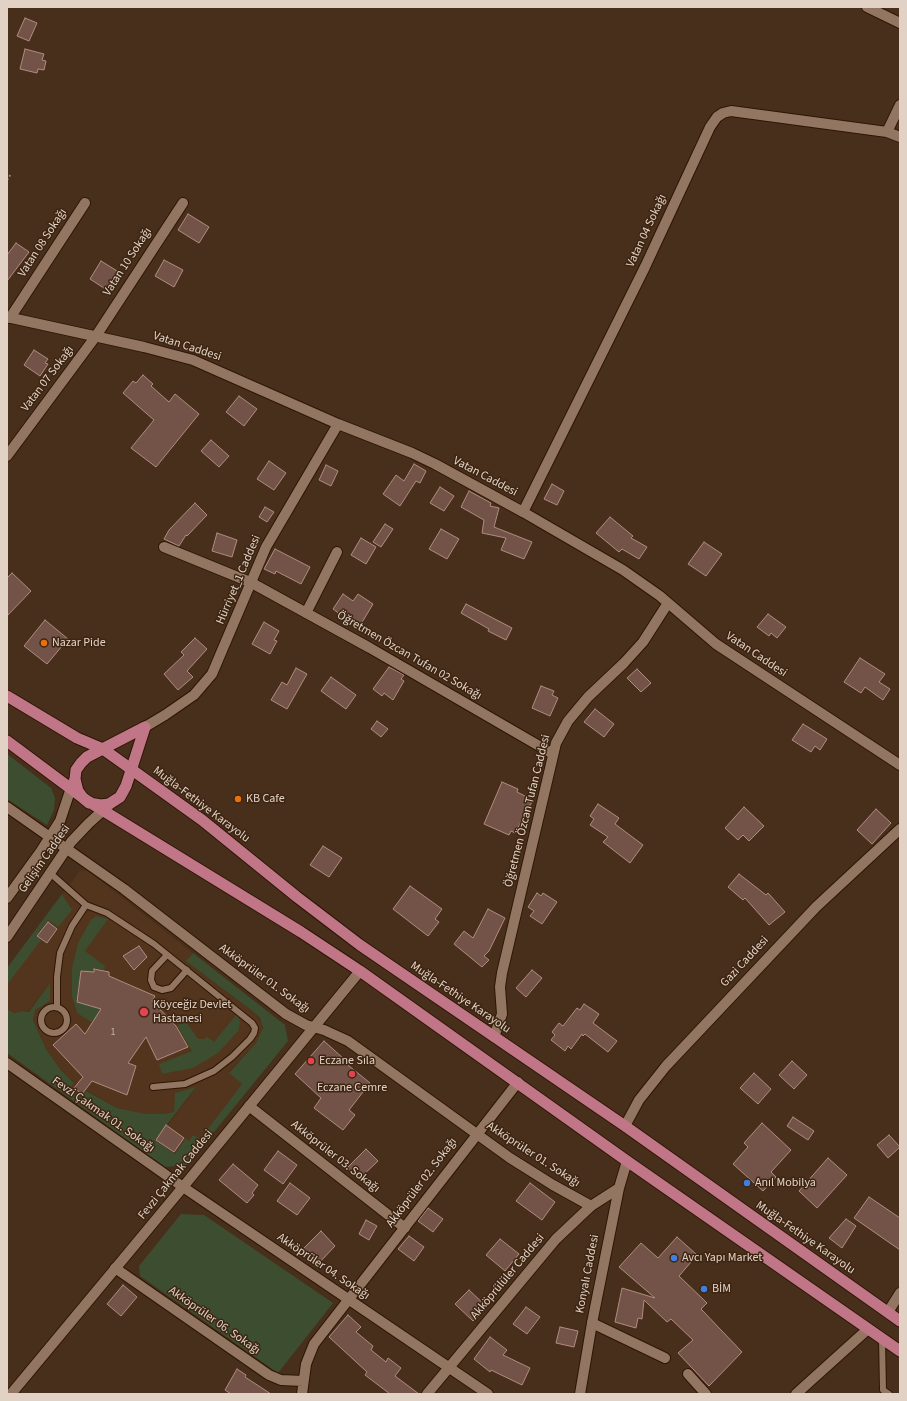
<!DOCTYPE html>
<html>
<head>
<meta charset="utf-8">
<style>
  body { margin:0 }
  #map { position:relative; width:907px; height:1401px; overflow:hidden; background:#482f1c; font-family:"Source Sans 3",sans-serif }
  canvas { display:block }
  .frame { position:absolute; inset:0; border:8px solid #e2d2c6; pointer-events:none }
</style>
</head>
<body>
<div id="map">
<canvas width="907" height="1401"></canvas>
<div class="frame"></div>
</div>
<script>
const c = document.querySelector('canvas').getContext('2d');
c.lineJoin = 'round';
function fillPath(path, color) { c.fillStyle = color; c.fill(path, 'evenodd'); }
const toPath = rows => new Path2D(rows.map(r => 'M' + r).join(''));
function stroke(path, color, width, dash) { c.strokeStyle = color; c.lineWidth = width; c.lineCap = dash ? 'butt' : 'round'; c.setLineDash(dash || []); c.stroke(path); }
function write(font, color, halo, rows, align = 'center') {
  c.font = font + ' "Source Sans 3",sans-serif'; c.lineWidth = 3; c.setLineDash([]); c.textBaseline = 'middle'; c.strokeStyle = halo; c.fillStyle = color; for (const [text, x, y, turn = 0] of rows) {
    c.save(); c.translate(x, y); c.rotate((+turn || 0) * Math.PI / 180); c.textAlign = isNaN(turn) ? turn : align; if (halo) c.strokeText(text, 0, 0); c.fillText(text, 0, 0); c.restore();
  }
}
const built = toPath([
  [87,870,193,953,187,961,255,1013,262,1024,262,1033,256,1043,229,1072,242,1084,200,1139,189,1141,175,1154,155,1140,166,1124,168,1125,196,1088,174,1112,163,1114,146,1114,117,1108,87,1091,81,1097,70,1088,74,1082,60,1069,46,1049,33,1020,35,1010,50,1001,50,983,28,1012,23,1011,14,1013,7,1009,7,985,40,940,36,936,48,920,72,910,62,894,80,871]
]);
const green = toPath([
  [7,754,51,788,55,798,54,810,47,825,7,799],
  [62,894,72,910,58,927,48,920,36,936,41,940,7,985,7,968],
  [96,916,108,919,85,951,105,966,104,970,94,968,93,972,81,971,76,1002,104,1010,91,1022,77,1013,72,996,72,968,78,943,91,920],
  [193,953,285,1025,288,1041,187,1165,165,1167,7,1053,7,1009,14,1013,23,1011,29,1012,50,983,50,1001,35,1010,33,1020,46,1049,60,1069,74,1083,70,1089,81,1097,86,1091,117,1108,146,1114,163,1114,174,1112,175,1093,196,1087,155,1140,175,1154,186,1138,189,1141,193,1135,200,1139,242,1084,229,1073,256,1043,263,1028,260,1018,255,1013,186,961],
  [236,1015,240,1020,239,1030,218,1053,193,1068,162,1074,159,1064,192,1051,177,1026,185,1020,198,1039,204,1039,207,1037,214,1042],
  [181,1214,204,1215,333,1303,278,1373,140,1276,139,1266]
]);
const building = toPath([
  [25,18,37,23,29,41,17,36,25,18],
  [25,49,44,54,42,60,46,61,44,70,38,69,37,73,20,69,25,49],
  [188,214,209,227,199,243,178,230,188,214],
  [16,243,29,252,7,281,7,255,16,243],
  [164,260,183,270,174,287,155,276,164,260],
  [101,261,122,274,110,292,90,279,101,261],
  [34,350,48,359,45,363,48,364,40,376,24,365,34,350],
  [143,375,153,384,151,386,169,402,175,394,199,414,156,467,131,448,154,420,123,393,133,381,136,383,143,375],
  [239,396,257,409,244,426,226,412,239,396],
  [211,440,229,456,219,467,201,451,211,440],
  [269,461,286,473,274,490,257,479,269,461],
  [414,464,426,471,420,483,416,481,400,506,383,494,396,475,404,481,414,464],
  [326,465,338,471,331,486,319,480,326,465],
  [552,484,564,491,557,505,544,499,552,484],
  [440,487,454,496,444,511,430,503,440,487],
  [469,491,491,503,490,506,499,508,494,527,532,542,524,559,501,550,506,538,482,533,484,520,461,507,469,491],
  [195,503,207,515,187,536,186,535,179,546,164,539,169,530,195,503],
  [265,507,274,512,267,522,259,517,265,507],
  [610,517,633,536,631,538,647,547,639,559,622,549,619,552,596,533,610,517],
  [385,524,393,529,381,547,373,542,385,524],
  [441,529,459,539,447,559,429,549,441,529],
  [217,533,237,540,232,557,212,551,217,533],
  [361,538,376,547,366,564,351,555,361,538],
  [704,542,722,554,706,576,688,564,704,542],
  [275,549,310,567,301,584,276,571,275,574,264,569,275,549],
  [12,573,31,591,7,616,7,578,12,573],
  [343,594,353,601,358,594,373,604,361,624,342,613,341,615,333,609,343,594],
  [466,604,512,628,506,640,488,631,489,629,461,613,466,604],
  [768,614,786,627,777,638,771,633,769,636,757,627,768,614],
  [45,620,68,639,47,664,24,646,45,620],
  [264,622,279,631,274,640,277,641,270,654,252,644,264,622],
  [195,638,207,649,187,671,193,677,178,690,164,674,184,655,181,652,195,638],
  [860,658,885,674,879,682,890,689,883,700,865,687,861,693,844,682,860,658],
  [389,667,404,675,401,679,404,681,393,700,384,693,382,696,373,689,389,667],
  [296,668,307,674,287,709,271,700,282,682,287,685,296,668],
  [637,669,651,683,641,692,627,678,637,669],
  [331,677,356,695,346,709,321,691,331,677],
  [541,686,554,691,552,695,558,698,550,716,532,708,541,686],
  [595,709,614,724,604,737,584,722,595,709],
  [377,721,388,729,381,737,371,729,377,721],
  [803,724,827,739,820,750,815,746,811,752,792,740,803,724],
  [502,782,518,789,517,792,533,800,515,833,511,831,509,835,484,824,502,782],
  [598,804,619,818,615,824,643,845,630,863,603,842,608,837,590,825,594,819,590,816,598,804],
  [744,807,764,826,749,841,743,835,738,840,725,828,744,807],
  [876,809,891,823,872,844,857,830,876,809],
  [323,846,342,858,329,877,310,865,323,846],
  [739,874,766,895,768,893,785,912,769,925,745,898,743,900,728,887,739,874],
  [410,886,442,909,435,919,439,922,428,936,393,909,410,886],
  [537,893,541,896,543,893,557,902,542,924,530,916,534,911,528,907,537,893],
  [488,909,505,918,489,951,484,956,489,960,482,967,454,944,464,931,473,938,488,909],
  [48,922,57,929,47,943,37,936,48,922],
  [139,946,147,957,134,970,123,956,139,946],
  [94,969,109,972,109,976,155,996,152,1001,176,1026,188,1047,157,1060,146,1037,128,1063,136,1066,127,1095,92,1081,82,1094,74,1088,83,1077,53,1045,76,1024,85,1034,101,1009,77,1002,81,971,94,972,94,969],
  [532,970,542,978,526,997,516,988,532,970],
  [584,1004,599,1014,593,1023,617,1041,608,1052,585,1034,583,1036,582,1034,571,1049,568,1046,565,1051,551,1040,555,1035,552,1032,559,1023,563,1026,577,1008,580,1010,584,1004],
  [324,1041,344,1059,343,1061,370,1083,349,1110,355,1115,343,1130,314,1108,321,1098,295,1074,324,1041],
  [792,1061,807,1075,794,1089,779,1075,792,1061],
  [754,1073,771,1089,758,1104,740,1088,754,1073],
  [793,1117,814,1131,808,1140,787,1126,793,1117],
  [762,1123,791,1150,771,1172,776,1177,763,1191,733,1164,748,1147,744,1143,762,1123],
  [166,1125,184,1138,174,1152,156,1140,166,1125],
  [889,1135,900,1147,888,1158,877,1145,889,1135],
  [366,1149,378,1161,359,1179,347,1168,366,1149],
  [278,1151,297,1165,283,1184,264,1170,278,1151],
  [828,1158,847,1175,817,1208,799,1191,828,1158],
  [233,1164,258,1185,252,1193,254,1195,247,1203,219,1180,233,1164],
  [290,1183,310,1198,297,1215,277,1201,290,1183],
  [530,1183,555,1202,542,1220,516,1201,530,1183],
  [869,1197,900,1218,900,1250,854,1218,869,1197],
  [428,1208,443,1219,433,1232,418,1221,428,1208],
  [846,1219,856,1226,842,1248,829,1238,846,1219],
  [366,1220,377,1226,369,1240,359,1234,366,1220],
  [321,1231,335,1246,318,1264,303,1249,321,1231],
  [409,1236,424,1247,414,1261,398,1249,409,1236],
  [677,1237,697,1255,679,1276,707,1303,701,1309,742,1352,709,1386,678,1353,693,1340,671,1319,667,1322,644,1300,642,1319,638,1318,636,1328,615,1322,622,1288,655,1298,619,1267,641,1243,658,1258,677,1237],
  [500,1239,519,1254,505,1271,486,1255,500,1239],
  [123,1285,137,1297,121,1316,107,1304,123,1285],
  [469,1290,487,1307,473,1321,455,1304,469,1290],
  [526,1307,540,1317,527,1334,513,1324,526,1307],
  [348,1315,361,1327,356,1332,373,1346,371,1350,386,1362,388,1358,401,1368,395,1376,419,1394,390,1394,365,1375,367,1372,329,1337,348,1315],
  [560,1327,578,1331,574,1347,556,1343,560,1327],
  [490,1337,507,1350,503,1355,530,1368,522,1385,491,1370,490,1372,474,1359,490,1337],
  [237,1369,246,1375,245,1377,271,1394,231,1394,225,1390,237,1369]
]);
const path = toPath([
  [7,180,11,174]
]);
const service = toPath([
  [50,873,86,905,107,913,154,944,252,1023,255,1028,254,1033,250,1039,232,1057,214,1071,185,1084,153,1087],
  [167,955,152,971,151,980,154,987,162,990,171,988,187,970],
  '41 1020a13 13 0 1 1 26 0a13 13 0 1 1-26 0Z',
  [57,1007,57,977,60,953,72,926,86,905],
  [882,1339,883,1390,889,1394]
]);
const minor = toPath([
  [867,7,900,23],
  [887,132,900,105],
  [10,318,85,203],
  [7,456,96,336,183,203],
  [523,512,645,267,710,127,717,117,723,113,731,111,887,132,900,137],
  [164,547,250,582,370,648,553,754],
  [306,613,337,552],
  [7,807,124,889,286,1014,306,1025,324,1030,348,1041,510,1158,553,1185,591,1206],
  [7,1063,183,1187,488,1394],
  [249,1106,405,1228],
  [115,1268,269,1375,281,1380,303,1381],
  [592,1323,665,1358],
  [688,1374,706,1394],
  [302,1394,306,1364,314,1344,518,1082],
  [796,1394,868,1329]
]);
const tertiary = toPath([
  [7,317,144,347,193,360,338,424,412,453,435,464,523,512,623,570,660,596,716,644,900,765],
  [145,727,165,715,194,695,212,674,266,547,338,424],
  [7,898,41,851,60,821,73,782],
  [7,937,71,842,89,823,109,805],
  [494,1037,502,1014,500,987,502,973,556,743,568,721,588,697,624,663,643,642,668,603],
  [625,1126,639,1100,666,1066,816,907,900,829],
  [888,1312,900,1293],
  [11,1394,183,1187,360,971],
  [427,1394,556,1239,591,1206,619,1188],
  [580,1394,592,1323,619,1188,627,1161]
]);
const trunk = toPath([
  [7,696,77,738,103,749,117,759,202,820,297,897,360,945,625,1126,900,1321],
  [145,727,126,786,120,797,109,804,101,805,89,803,83,798,78,791,75,779,76,770,81,763,87,757,145,727],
  [7,741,86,800,301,932,360,971,627,1161,900,1351]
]);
const markers = [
  [44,643,4,"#e8710a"],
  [238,799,4,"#e8710a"],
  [144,1012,5,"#e0444e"],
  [311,1061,4,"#e0444e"],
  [352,1074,4,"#e0444e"],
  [747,1183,4,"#3f7fe0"],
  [674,1258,4,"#3f7fe0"],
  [704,1289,4,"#3f7fe0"]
];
const numberNames = [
  ["1",113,1033]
];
const streetNames = [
  ["Vatan 04 Sokağı",647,231,-65],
  ["Vatan 08 Sokağı",43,243,-57],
  ["Vatan 10 Sokağı",128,262,-57],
  ["Vatan Caddesi",187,347,18],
  ["Vatan 07 Sokağı",48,379,-53],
  ["Vatan Caddesi",485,477,28],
  ["Hürriyet_1 Caddesi",239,580,-67],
  ["Vatan Caddesi",756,655,34],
  ["Öğretmen Özcan Tufan 02 Sokağı",409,656,30],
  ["Muğla-Fethiye Karayolu",201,805,37],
  ["Öğretmen Özcan Tufan Caddesi",528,811,-76],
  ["Gelişim Caddesi",45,859,-55],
  ["Gazi Caddesi",745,962,-47],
  ["Akköprüler 01. Sokağı",264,979,36],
  ["Muğla-Fethiye Karayolu",460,998,34],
  ["Fevzi Çakmak 01. Sokağı",103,1115,35],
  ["Akköprüler 01. Sokağı",533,1155,33],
  ["Akköprüler 03. Sokağı",335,1157,38],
  ["Fevzi Çakmak Caddesi",176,1175,-51],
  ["Akköprüler 02. Sokağı",422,1183,-53],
  ["Muğla-Fethiye Karayolu",805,1238,35],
  ["Akköprüler 04. Sokağı",323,1267,34],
  ["Konyalı Caddesi",588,1274,-79],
  ["Akköprülüler Caddesi",508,1277,-50],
  ["Akköprüler 06. Sokağı",214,1321,35]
];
const poiNames = [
  ["Nazar Pide",52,643],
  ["KB Cafe",246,799],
  ["Köyceğiz Devlet",153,1005],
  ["Hastanesi",153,1019],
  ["Eczane Sıla",319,1061],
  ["Eczane Cemre",352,1088,"center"],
  ["Anıl Mobilya",755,1183],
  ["Avcı Yapı Market",682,1258],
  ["BİM",712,1289]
];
fillPath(built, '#53341c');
fillPath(green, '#3d4d30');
fillPath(building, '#735348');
stroke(building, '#b08c80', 1);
stroke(service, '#2d1604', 8);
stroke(minor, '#2d1604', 12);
stroke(tertiary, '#2d1604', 12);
stroke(trunk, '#2d1604', 13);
stroke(path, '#907b6c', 2, [2, 2]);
stroke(service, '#937661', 6);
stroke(minor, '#937661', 10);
stroke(tertiary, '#937661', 10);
stroke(trunk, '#c07686', 11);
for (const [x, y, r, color] of markers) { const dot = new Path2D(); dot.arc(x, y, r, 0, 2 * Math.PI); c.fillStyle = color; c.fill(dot); stroke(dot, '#3d2512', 1.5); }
write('10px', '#c6b2a6', null, numberNames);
write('12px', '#e2d2c6', '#3d2512', streetNames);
write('12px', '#e2d2c6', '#3d2512', poiNames, 'left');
</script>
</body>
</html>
